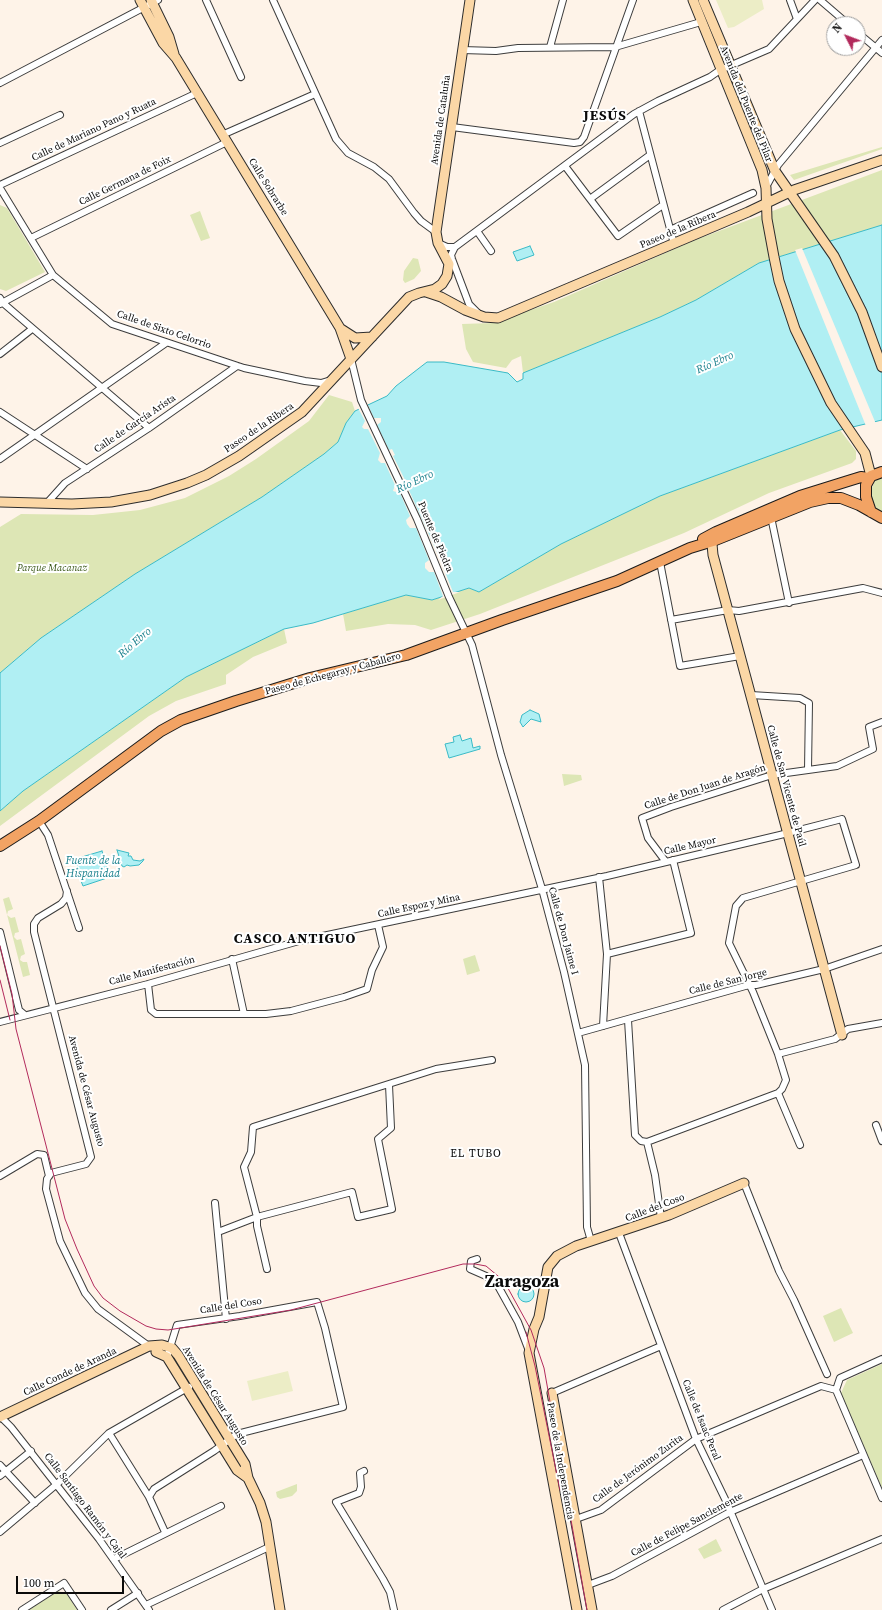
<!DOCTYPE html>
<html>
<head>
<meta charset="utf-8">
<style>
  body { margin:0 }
  #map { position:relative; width:882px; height:1610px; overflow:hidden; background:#fef3e8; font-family:"Source Serif 4",serif }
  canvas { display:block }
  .north { position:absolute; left:826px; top:16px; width:40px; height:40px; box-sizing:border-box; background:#fff; border:1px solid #9d9d9d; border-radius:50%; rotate:312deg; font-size:11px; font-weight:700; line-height:16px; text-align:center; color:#0a0a0a }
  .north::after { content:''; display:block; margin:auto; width:14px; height:18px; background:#b22a5c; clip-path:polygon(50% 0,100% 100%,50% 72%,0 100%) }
  .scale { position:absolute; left:16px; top:1576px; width:108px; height:18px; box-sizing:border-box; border:2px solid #0a0a0a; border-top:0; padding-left:5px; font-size:12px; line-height:14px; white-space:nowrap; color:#0a0a0a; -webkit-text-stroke:3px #fff; paint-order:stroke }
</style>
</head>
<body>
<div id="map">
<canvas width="882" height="1610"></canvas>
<div class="north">N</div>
<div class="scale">100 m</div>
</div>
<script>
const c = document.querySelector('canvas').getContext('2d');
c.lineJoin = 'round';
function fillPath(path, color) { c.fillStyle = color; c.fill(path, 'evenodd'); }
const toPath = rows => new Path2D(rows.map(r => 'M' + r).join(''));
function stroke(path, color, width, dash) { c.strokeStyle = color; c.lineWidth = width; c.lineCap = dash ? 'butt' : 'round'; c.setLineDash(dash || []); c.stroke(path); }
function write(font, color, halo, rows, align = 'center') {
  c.font = font + ' "Source Serif 4",serif'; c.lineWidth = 4; c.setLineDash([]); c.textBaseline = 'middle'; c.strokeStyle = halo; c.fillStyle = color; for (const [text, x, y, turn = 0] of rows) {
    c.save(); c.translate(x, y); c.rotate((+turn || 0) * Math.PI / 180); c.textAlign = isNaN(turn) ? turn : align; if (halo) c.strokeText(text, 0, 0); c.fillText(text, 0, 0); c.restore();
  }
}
const green = toPath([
  [882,147,882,149,794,180,790,175],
  [882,170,882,225,759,263,696,300,660,317,523,373,521,356,512,360,506,368,473,362,466,349,462,324,492,323,554,302,695,240],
  [0,205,7,208,45,272,6,291,0,289],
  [200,211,210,238,201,241,190,215],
  [413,258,418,259,421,271,414,279,405,283,403,280,404,271],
  [329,395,352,402,355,411,346,423,338,442,324,454,262,497,135,574,41,638,0,673,0,527,21,514,93,515,140,510,185,498,229,476,256,459,309,421],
  [840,430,856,451,856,459,852,463,769,493,684,533,480,614,431,630,415,625,388,624,346,631,343,614,406,595,432,600,469,588,479,592,561,544,660,496],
  [882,477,882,513,872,505,870,492,875,481],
  [284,629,287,643,253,657,226,675,226,684,176,701,149,716,0,826,0,811,23,791,186,677],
  [562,774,581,775,582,780,564,786],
  [9,897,13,909,8,911,7,915,11,918,15,917,19,932,15,933,14,937,17,940,21,939,25,954,21,956,20,960,23,962,27,962,30,975,23,977,3,899],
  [475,955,480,971,467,975,463,959],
  [841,1308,853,1333,834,1342,823,1316],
  [882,1364,882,1488,841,1393,847,1380],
  [297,1484,297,1491,292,1496,280,1499,277,1497,276,1492],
  [716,1539,722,1551,704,1559,698,1549],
  [58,1591,67,1594,77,1610,29,1610]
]);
const pitch = toPath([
  [716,0,762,0,764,9,734,27,728,28],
  [288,1371,293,1391,252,1401,247,1381]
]);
const water = toPath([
  [882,225,882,420,840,430,660,496,561,544,479,592,469,588,432,600,406,595,313,623,284,629,186,677,23,791,0,811,0,673,41,638,135,574,262,497,324,454,338,442,346,423,355,411,387,396,396,386,427,362,444,362,508,373,517,382,523,379,523,373,660,317,696,300,759,263,882,225],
  [530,246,534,255,517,261,513,252,530,246],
  [530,710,539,714,541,722,531,719,523,727,520,722,522,715,530,710],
  [460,735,462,741,471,738,473,748,480,746,480,749,449,758,445,744,454,742,453,737,460,735],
  [117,850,129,853,128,856,131,856,133,860,140,861,144,859,143,861,139,865,130,866,127,865,124,867,122,866,117,850],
  [102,851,110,877,83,886,81,881,83,879,81,878,75,859,102,851],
  '518 1294a8 8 0 1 1 16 0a8 8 0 1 1-16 0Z'
]);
const pier = toPath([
  [802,248,876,424,866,426,795,250],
  [367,403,374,418,381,418,381,422,377,425,389,450,392,449,395,455,393,456,405,480,409,480,412,481,412,485,408,488,439,557,442,556,446,558,448,562,447,566,443,567,453,592,460,592,438,600,443,596,434,572,429,572,425,568,425,563,429,560,416,528,410,528,407,524,406,520,410,516,400,493,393,491,395,485,385,463,381,463,378,460,380,453,368,429,364,429,362,427,365,421,358,408]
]);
const street = toPath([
  [206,0,241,77],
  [273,0,336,139,348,153,374,167,389,179,414,213,421,221,436,232],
  [790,0,797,19],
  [820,0,848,24],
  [858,33,882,53],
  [550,47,563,0],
  [462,50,496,51,518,48,615,47,701,22],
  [0,83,158,0],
  [639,111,674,244],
  [452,127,574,143,580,142,584,137,633,0],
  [222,135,315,94],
  [0,143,60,115],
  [565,166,618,236,663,205],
  [0,185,197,93],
  [766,187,778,165,882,40],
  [0,188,53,275,112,324,244,368,305,381,321,383,331,380],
  [590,199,650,155],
  [670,230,753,193],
  [477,231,491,251],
  [31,238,227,142],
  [438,243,447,247,455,247],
  [0,298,3,303,149,428],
  [0,304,53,275],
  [478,313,469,304,452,259,451,255,455,247,634,114,658,101,710,77,720,70,769,49,815,0],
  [0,354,32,329],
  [351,359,361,400,417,519,449,597,472,645,501,755,542,889,564,972,585,1065,587,1227,591,1241],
  [0,412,87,469],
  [0,459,166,343],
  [47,503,65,483,149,428,237,366],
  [771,517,789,603],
  [660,562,680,666,740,656],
  [671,620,728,610,739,611,863,588,882,593],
  [751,695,800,698,809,703,808,770],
  [39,821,48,835,79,928],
  [666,862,648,838,642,818,671,807,772,775,837,766,873,749,869,727,882,722],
  [599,877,607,954,603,1026],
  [67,891,66,898,61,904,38,918,34,924,34,932,91,1157,86,1164,51,1173,47,1179,46,1189,60,1241,85,1293,98,1309,150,1347],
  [0,932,19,1010,25,1015],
  [607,954,691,933,673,860],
  [232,959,244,1014],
  [148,984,151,1010,156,1014,266,1014,291,1011,344,997,367,989,372,970,383,947,378,925],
  [0,1022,148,984,299,941,607,876,780,835,842,819,856,865,743,898,736,906,729,943,753,992,778,1054,786,1080,782,1089,778,1093,647,1142,641,1141,635,1135,628,1020],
  [578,1033,749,985,756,985,824,969,882,949],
  [778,1054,835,1039,848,1029,882,1023],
  [778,1093,800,1145],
  [876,1125,882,1141],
  [647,1142,655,1175,661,1218],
  [0,1176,37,1154,44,1155,49,1176],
  [744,1183,779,1271,794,1300,827,1374],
  [215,1203,226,1319],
  [218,1232,257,1217,352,1192,358,1217,392,1209,378,1139,391,1128,389,1085],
  [619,1233,696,1439,726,1501,772,1610],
  [477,1259,471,1261,470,1269,486,1276,498,1286,518,1322,529,1351],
  [267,1269,257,1226,257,1217,244,1167,251,1152,253,1127,436,1069,492,1060],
  [882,1359,840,1378,836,1390,882,1498],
  [552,1393,661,1346],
  [1,1417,11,1427,99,1539,149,1610],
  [109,1433,149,1497],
  [0,1465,35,1503],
  [364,1471,360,1473,361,1487,359,1493,336,1502,383,1579,390,1592,394,1610],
  [0,1476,31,1451],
  [576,1519,601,1510,696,1439,821,1386,836,1390],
  [0,1532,57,1484,109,1433,189,1387],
  [165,1532,149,1497,154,1489,214,1451,237,1434,343,1407,325,1328,317,1302,240,1316,177,1325,167,1357],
  [114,1559,221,1506],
  [588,1585,612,1576,730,1512,863,1455],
  [146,1605,269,1547],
  [22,1610,64,1583,82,1610],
  [111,1610,138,1593],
  [723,1610,763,1589,882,1539]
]);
const secondary = toPath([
  [140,0,163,43,176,58,340,328,351,359],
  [151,0,169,37,174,54],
  [693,0,762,170,766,188,767,219,774,257,779,281,795,329,831,403,865,453,871,476],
  [703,0,775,171,834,256,862,312,882,367],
  [426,292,441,297,465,310,484,317,498,318,748,212,794,190,882,160],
  [341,329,355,338,372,337],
  [0,502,72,504,111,502,150,495,187,483,206,475,239,456,302,412,409,297,419,293,435,289,442,284,447,276,449,264,438,243,436,232,470,0],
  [715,536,712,544,713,555,842,1035],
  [156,1352,167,1357,237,1470,248,1478],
  [552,1393,592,1610],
  [0,1417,149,1346,162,1345,172,1348,178,1355,245,1464,248,1478,260,1503,266,1522,280,1610],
  [577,1610,529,1353,534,1329,539,1317,548,1267,557,1256,576,1246,669,1215,744,1183]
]);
const primary = toPath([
  [871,512,866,497,866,485,871,476,882,472],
  [703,539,716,532,800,496,848,481,861,477,869,478],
  [0,846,39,821,161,731,181,720,236,701,310,678,406,655,502,620,617,581,690,548,713,541,810,502,828,498,841,498,859,505,882,518]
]);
const tram = toPath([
  [0,946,12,994,16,1029,65,1219,77,1249,94,1286,103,1298,120,1311,146,1326,156,1329,168,1330,291,1310,463,1264,475,1264,486,1266,504,1281,531,1330,544,1368,587,1610],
  [0,980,10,1020],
  [526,1332,535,1366,560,1490]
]);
const streetNames = [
  ["Avenida del Puente del Pilar",746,104,68],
  ["Avenida de Cataluña",441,120,-82],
  ["Calle de Mariano Pano y Ruata",94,130,-25],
  ["Calle Germana de Foix",125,181,-26],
  ["Calle Sobrarbe",268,187,58],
  ["Paseo de la Ribera",678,230,-23],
  ["Calle de Sixto Celorrio",164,330,19],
  ["Calle de García Arista",135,424,-34],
  ["Paseo de la Ribera",259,428,-34],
  ["Puente de Piedra",435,537,67],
  ["Paseo de Echegaray y Caballero",333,674,-15],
  ["Calle de San Vicente de Paúl",786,786,75],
  ["Calle de Don Juan de Aragón",705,787,-18],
  ["Calle Mayor",690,846,-13],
  ["Calle Espoz y Mina",419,906,-12],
  ["Calle de Don Jaime I",563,931,75],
  ["Calle Manifestación",152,971,-15],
  ["Calle de San Jorge",728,982,-14],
  ["Avenida de César Augusto",86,1091,75],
  ["Calle del Coso",655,1208,-21],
  ["Calle del Coso",231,1306,-9],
  ["Calle Conde de Aranda",70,1372,-25],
  ["Avenida de César Augusto",215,1396,58],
  ["Calle de Isaac Peral",701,1420,68],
  ["Paseo de la Independencia",560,1461,80],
  ["Calle de Jerónimo Zurita",638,1469,-36],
  ["Calle Santiago Ramón y Cajal",85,1506,53],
  ["Calle de Felipe Sanclemente",687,1525,-28]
];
const parkNames = [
  ["Parque Macanaz",52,568]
];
const waterNames = [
  ["Río Ebro",715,363,-24],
  ["Río Ebro",415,482,-25],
  ["Río Ebro",135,643,-41],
  ["Fuente de la",93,861],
  ["Hispanidad",93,874]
];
const neighbourhoodNames = [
  ["EL TUBO",476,1154]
];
const districtNames = [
  ["JESÚS",605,116],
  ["CASCO ANTIGUO",295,939]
];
const townNames = [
  ["Zaragoza",522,1282]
];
fillPath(green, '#dde6b5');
fillPath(pitch, '#ecedc6');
fillPath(water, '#b0eff3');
stroke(water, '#3abac6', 1);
fillPath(pier, '#fef3e8');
stroke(street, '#3d3d3d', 8);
stroke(secondary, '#2c2c2c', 11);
stroke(primary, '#1b1b1b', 12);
stroke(street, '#fff', 6);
stroke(secondary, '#fbd7a6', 9);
stroke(primary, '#f2a364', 10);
stroke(tram, '#b22a5c', 1);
write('10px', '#0a0a0a', '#fff', streetNames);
write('italic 10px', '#405d1f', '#fff', parkNames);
write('italic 11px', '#1a808d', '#fff', waterNames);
c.letterSpacing = '1px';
write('11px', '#0a0a0a', '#fff', neighbourhoodNames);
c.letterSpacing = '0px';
c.letterSpacing = '1px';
write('bold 14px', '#0a0a0a', '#fff', districtNames);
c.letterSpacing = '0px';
write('bold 18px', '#0a0a0a', '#fff', townNames);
</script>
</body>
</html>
